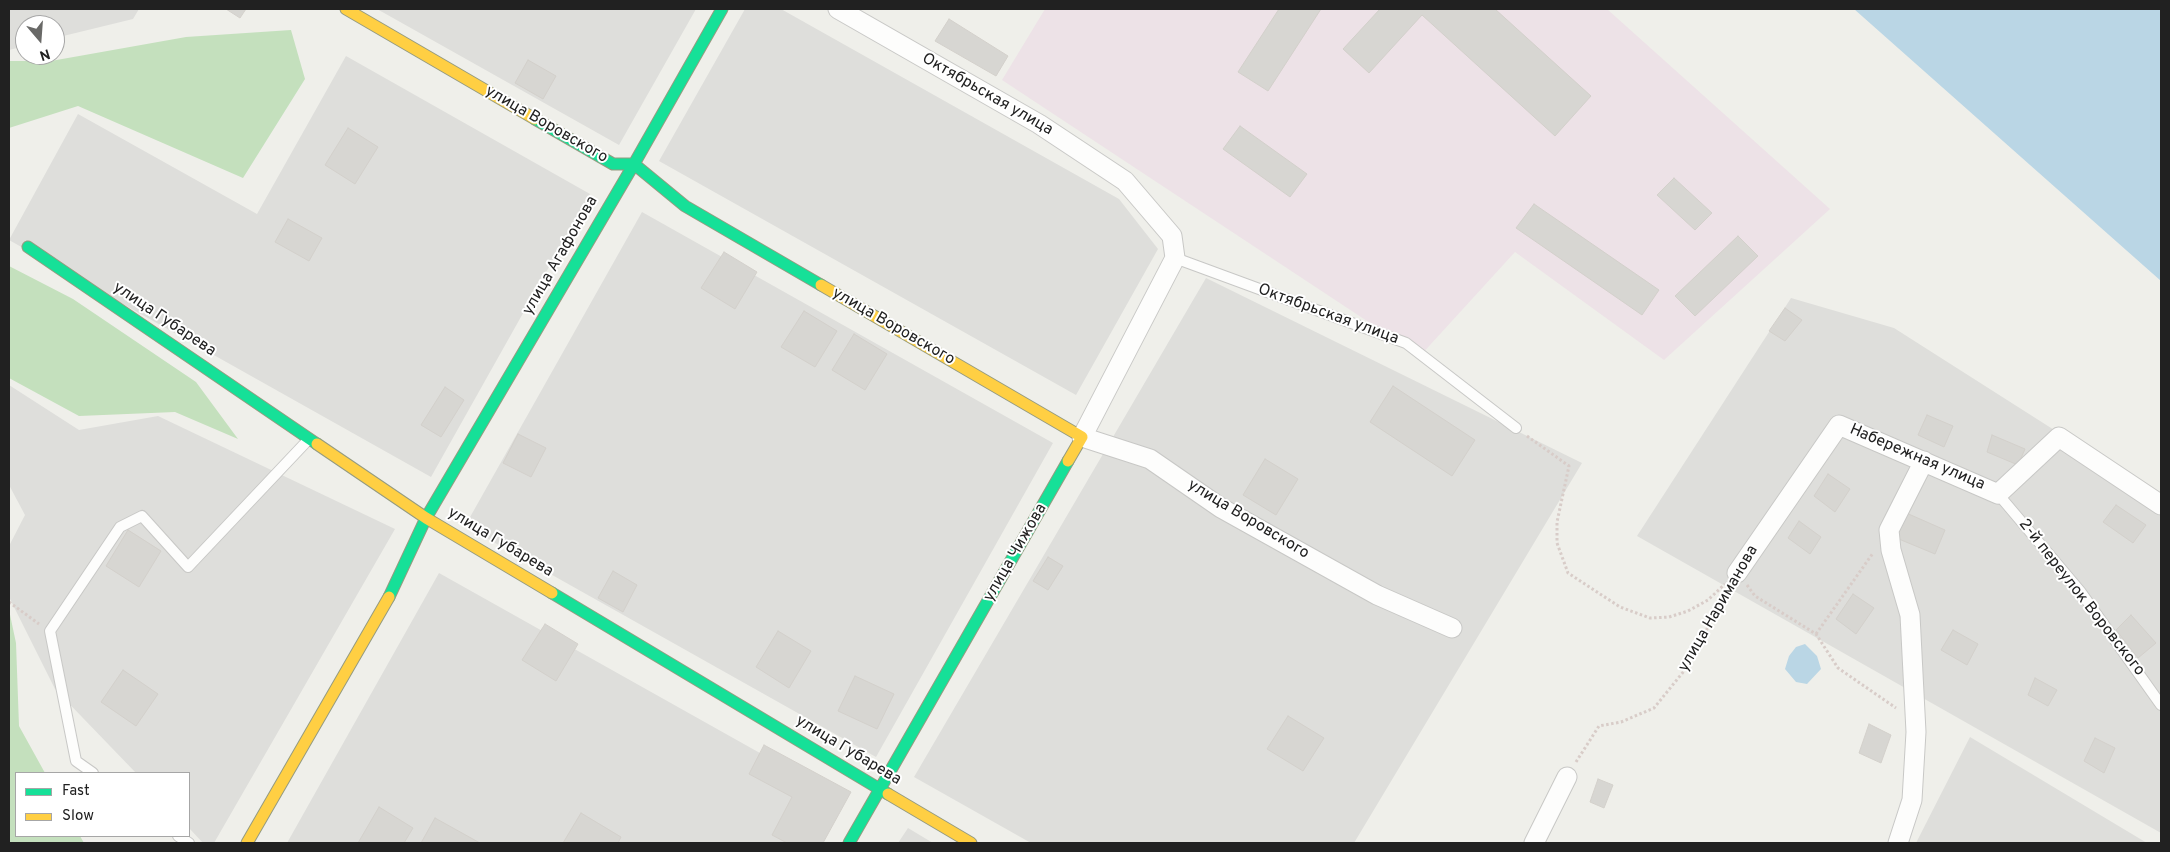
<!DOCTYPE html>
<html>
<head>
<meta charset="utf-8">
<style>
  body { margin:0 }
  #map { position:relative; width:2170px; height:852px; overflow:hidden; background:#efefea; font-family:Overpass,sans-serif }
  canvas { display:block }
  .frame { position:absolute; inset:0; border:10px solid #212121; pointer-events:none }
  .legend { position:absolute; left:15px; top:772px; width:175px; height:65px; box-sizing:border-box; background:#fff; border:1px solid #a6a6a6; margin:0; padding:6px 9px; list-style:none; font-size:15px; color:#212121 }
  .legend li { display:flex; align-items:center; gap:10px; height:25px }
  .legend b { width:25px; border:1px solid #a6a6a6 }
  .north { position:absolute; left:15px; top:15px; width:50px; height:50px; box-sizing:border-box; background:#fff; border:1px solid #a6a6a6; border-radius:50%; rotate:162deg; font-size:14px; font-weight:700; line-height:20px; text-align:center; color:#212121 }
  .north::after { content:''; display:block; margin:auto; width:18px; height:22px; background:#696967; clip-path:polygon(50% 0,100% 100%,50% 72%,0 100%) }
</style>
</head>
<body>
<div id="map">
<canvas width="2170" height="852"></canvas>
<div class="frame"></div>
<ul class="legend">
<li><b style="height:6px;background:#16e098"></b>Fast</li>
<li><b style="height:6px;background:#ffcf43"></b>Slow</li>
</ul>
<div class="north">N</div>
</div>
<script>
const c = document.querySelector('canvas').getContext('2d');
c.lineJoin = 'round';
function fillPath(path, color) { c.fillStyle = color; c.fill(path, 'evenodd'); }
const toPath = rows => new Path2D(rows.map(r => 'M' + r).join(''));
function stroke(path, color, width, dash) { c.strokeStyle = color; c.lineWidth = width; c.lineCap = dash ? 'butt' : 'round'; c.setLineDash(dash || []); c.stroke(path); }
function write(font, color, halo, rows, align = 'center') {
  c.font = font + ' Overpass,sans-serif'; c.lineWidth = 4; c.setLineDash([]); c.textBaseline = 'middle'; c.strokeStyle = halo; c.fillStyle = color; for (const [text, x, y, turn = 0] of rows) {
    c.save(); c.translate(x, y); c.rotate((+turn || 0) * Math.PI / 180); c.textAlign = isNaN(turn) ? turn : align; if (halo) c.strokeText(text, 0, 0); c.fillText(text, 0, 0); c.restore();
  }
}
const residential = toPath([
  [9,9,139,9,133,19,55,38,55,25,25,25,25,46,9,50],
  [377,9,696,9,619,145],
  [745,9,781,9,1119,199,1158,249,1076,395,659,161],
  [346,56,590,194,431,477,9,240,78,114,257,214],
  [642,212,1053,443,876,757,465,526],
  [1206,278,1582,463,1354,843,1031,843,914,777],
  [1791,298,1894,328,2161,498,2161,833,1637,536],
  [9,385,79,430,158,416,395,529,214,843,203,843,189,828,189,773,136,773,55,689,9,597,9,546,25,515,9,485],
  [439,573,833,794,805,843,287,843],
  [1970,737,2147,843,1916,843],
  [908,828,933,843,898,843]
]);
const industrial = toPath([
  [1045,9,1607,9,1830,209,1664,360,1515,252,1420,356,1002,80]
]);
const forest = toPath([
  [291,30,305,79,243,178,78,106,9,128,9,61,51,61,186,37],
  [9,266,73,299,196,382,238,439,175,412,79,416,9,378],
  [9,610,16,643,19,726,45,773,16,773,16,836,80,836,84,843,9,843]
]);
const water = toPath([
  [1854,9,2161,9,2161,281,2030,165],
  [1805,644,1817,656,1821,669,1807,684,1796,682,1785,669,1789,656,1796,647]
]);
const building = toPath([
  [226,9,246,9,240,18,226,9],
  [1279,9,1321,9,1268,91,1238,72,1279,9],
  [1380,9,1495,9,1591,96,1555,136,1422,15,1369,73,1343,49,1380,9],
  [949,19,1008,56,996,76,935,41,949,19],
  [528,60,556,76,543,99,515,83,528,60],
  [1240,126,1307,174,1290,197,1223,149,1240,126],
  [348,128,378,147,355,184,325,165,348,128],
  [1674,178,1712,213,1695,230,1657,195,1674,178],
  [1534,204,1659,290,1642,315,1516,228,1534,204],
  [288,219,322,238,309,261,275,242,288,219],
  [1738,236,1758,256,1695,316,1675,296,1738,236],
  [724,252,757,272,735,309,701,288,724,252],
  [1785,308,1802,320,1785,341,1769,331,1785,308],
  [804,311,837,331,815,367,781,347,804,311],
  [854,334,887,354,865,390,832,370,854,334],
  [1393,386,1475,440,1452,476,1370,422,1393,386],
  [445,387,464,400,441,437,421,425,445,387],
  [1927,415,1953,426,1944,447,1918,435,1927,415],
  [518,434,546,448,531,477,503,463,518,434],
  [1992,435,2025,449,2018,465,1987,452,1992,435],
  [1265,459,1298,479,1276,515,1243,495,1265,459],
  [1828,474,1850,489,1835,512,1814,496,1828,474],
  [2116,505,2146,525,2133,543,2103,522,2116,505],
  [1904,512,1945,530,1935,554,1894,537,1904,512],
  [1799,521,1821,537,1810,554,1788,538,1799,521],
  [128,530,161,551,139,587,106,566,128,530],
  [1048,557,1063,566,1048,590,1033,581,1048,557],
  [613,571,637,585,623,612,598,598,613,571],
  [1853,594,1874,608,1856,634,1836,619,1853,594],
  [2131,615,2156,643,2138,658,2116,630,2131,615],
  [545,624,578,644,556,681,522,660,545,624],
  [1953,630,1978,644,1967,665,1941,650,1953,630],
  [778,631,811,651,789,688,756,667,778,631],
  [123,670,158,694,136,726,101,702,123,670],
  [855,676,894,694,877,729,838,711,855,676],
  [2035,678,2057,690,2048,706,2028,695,2035,678],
  [1288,716,1324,738,1303,771,1267,749,1288,716],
  [1869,724,1891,735,1881,763,1859,753,1869,724],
  [2095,738,2115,748,2104,773,2084,761,2095,738],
  [764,745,851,792,823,843,787,843,772,835,792,797,749,774,764,745],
  [1598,779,1613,785,1604,808,1590,802,1598,779],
  [379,807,413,828,404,843,358,843,379,807],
  [581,813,621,837,618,843,563,843,581,813],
  [435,818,480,843,421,843,435,818]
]);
const path = toPath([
  [1527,436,1569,466,1557,522,1557,543,1568,573,1620,607,1650,618,1669,617,1688,611,1708,600,1725,584],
  [1747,585,1755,596,1816,634,1838,668,1896,708],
  [9,602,39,624],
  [1816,634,1873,553],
  [1576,762,1599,726,1621,722,1654,708,1684,671,1730,587]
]);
const lane = toPath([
  [1175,258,1406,343,1516,428],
  [1998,494,2080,591,2161,705],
  [93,773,76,761,50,631,120,527,142,516,188,567,309,439],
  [178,836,189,843]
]);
const street = toPath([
  [838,9,1039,124,1125,181,1172,236,1175,258,1082,437,1150,459,1221,508,1377,595,1452,628],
  [1737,573,1839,425,1998,494,2059,437,2161,505],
  [1534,843,1567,777],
  [1898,843,1912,800,1916,732,1910,615,1891,550,1889,530,1924,461]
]);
const fast = toPath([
  [535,119,613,164,634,164,685,206,821,285],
  [28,247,317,444],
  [552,593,888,794],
  [389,597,426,518,634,164,722,9],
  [849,843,1068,461]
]);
const slow = toPath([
  [346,9,535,119],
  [821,285,1082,437,1068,461],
  [317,444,426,518,552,593],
  [888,794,971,843],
  [247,843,389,597]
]);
const streetNames = [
  ["Октябрьская улица",987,95,30],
  ["улица Воровского",546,125,30],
  ["улица Агафонова",561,256,-60],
  ["Октябрьская улица",1328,315,20],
  ["улица Губарева",164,320,34],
  ["улица Воровского",893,327,30],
  ["Набережная улица",1917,458,23],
  ["улица Воровского",1248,520,31],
  ["улица Губарева",500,543,31],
  ["улица Чижова",1016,553,-60],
  ["2-й переулок Воровского",2081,598,52],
  ["улица Нариманова",1719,609,-60],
  ["улица Губарева",848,751,31]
];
fillPath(residential, '#dededb');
fillPath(industrial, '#ede2e7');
fillPath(forest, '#c4e0bd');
fillPath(water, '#bad6e5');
fillPath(building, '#d7d6d2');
stroke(building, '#d3d0cb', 1);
stroke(lane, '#c8c8c6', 12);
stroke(street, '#c8c8c6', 21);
stroke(fast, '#959b80', 13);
stroke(slow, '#959b80', 13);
stroke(path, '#d8ccc8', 3, [2.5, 2.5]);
stroke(lane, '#fdfdfc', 10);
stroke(street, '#fdfdfc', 19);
stroke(fast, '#16e098', 11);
stroke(slow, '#ffcf43', 11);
write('16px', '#212121', '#fff', streetNames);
</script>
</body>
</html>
